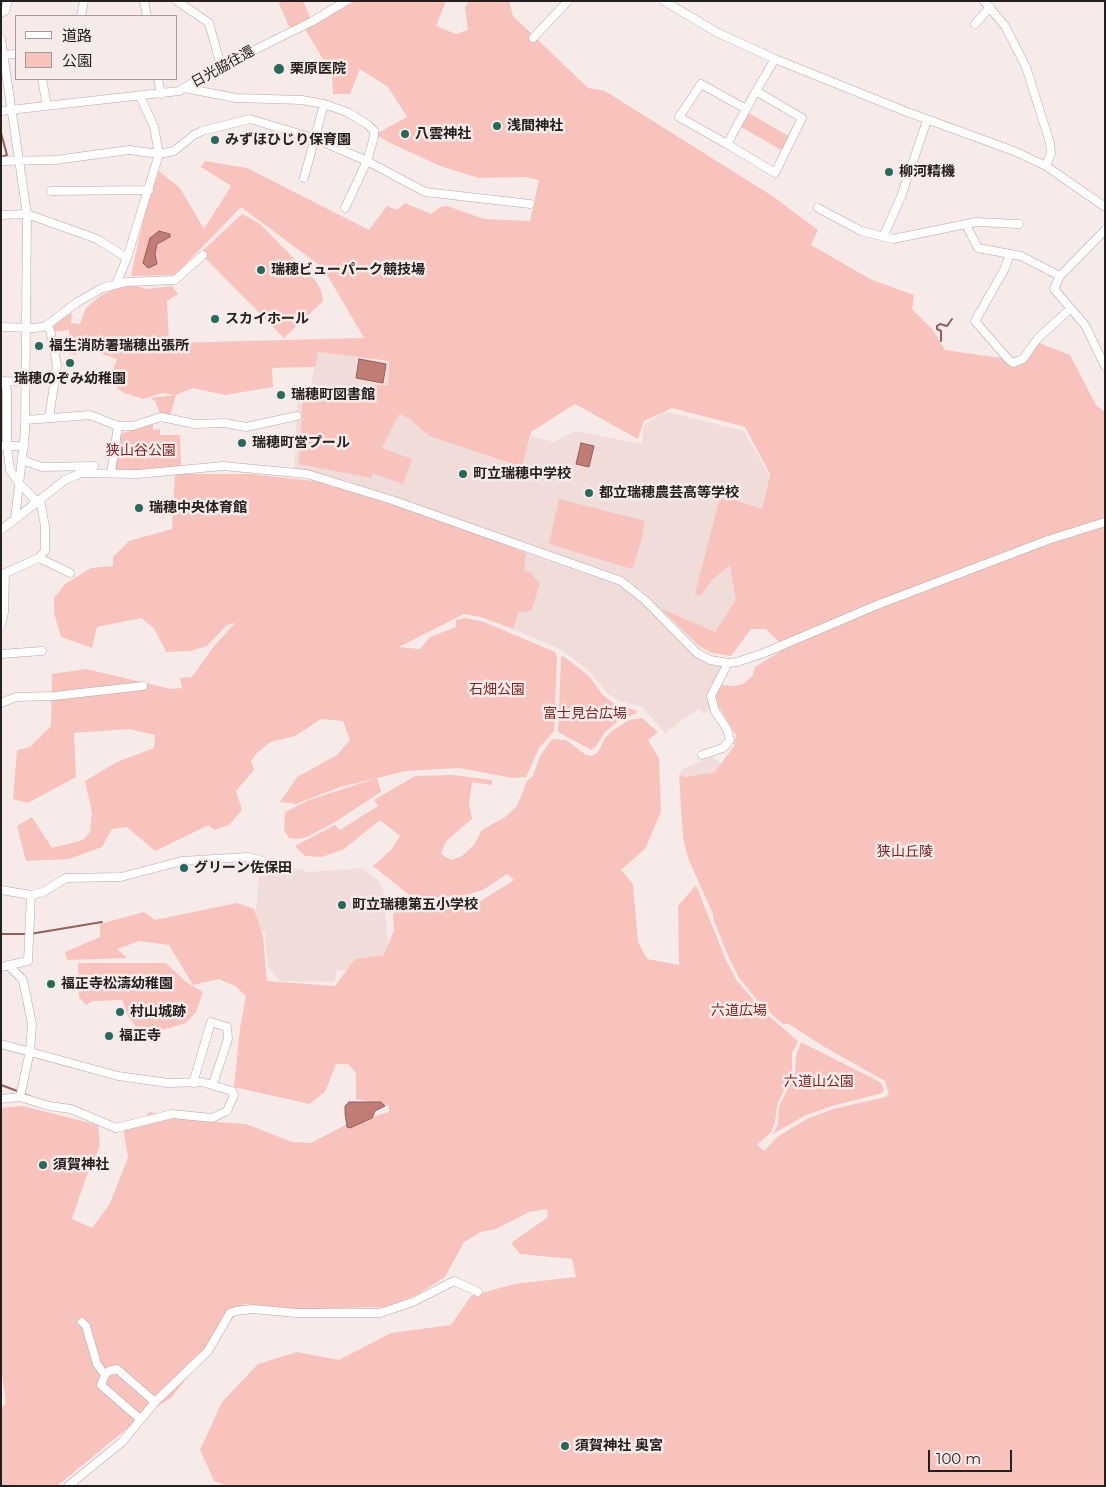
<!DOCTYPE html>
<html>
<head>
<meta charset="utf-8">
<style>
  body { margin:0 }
  #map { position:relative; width:1106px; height:1487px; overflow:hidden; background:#f7ebea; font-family:Montserrat,"Noto Sans JP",sans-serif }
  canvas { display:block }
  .frame { position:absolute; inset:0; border:2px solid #24201f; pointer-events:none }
  .legend { position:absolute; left:15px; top:15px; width:162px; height:65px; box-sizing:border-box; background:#f7ebea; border:1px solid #a39a99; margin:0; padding:6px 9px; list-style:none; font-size:15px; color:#24201f }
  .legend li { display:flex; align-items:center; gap:10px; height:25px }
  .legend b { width:25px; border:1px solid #a39a99 }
  .scale { position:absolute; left:928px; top:1450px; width:84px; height:22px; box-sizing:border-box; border:2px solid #24201f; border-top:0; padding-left:6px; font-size:15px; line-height:18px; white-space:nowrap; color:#24201f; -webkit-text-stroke:4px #f7ebea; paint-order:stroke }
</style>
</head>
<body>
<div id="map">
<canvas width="1106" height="1487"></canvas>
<div class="frame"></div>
<ul class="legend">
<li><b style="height:6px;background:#fff"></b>道路</li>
<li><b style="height:14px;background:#f8c3bc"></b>公園</li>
</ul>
<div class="scale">100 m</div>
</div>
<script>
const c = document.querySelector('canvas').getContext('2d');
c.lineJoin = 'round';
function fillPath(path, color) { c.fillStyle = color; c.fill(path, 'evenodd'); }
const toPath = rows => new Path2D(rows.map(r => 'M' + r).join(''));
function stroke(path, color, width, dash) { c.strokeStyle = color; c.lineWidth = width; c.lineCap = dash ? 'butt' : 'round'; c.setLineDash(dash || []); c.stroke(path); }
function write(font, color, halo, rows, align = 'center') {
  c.font = font + ' Montserrat,"Noto Sans JP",sans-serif'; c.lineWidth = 5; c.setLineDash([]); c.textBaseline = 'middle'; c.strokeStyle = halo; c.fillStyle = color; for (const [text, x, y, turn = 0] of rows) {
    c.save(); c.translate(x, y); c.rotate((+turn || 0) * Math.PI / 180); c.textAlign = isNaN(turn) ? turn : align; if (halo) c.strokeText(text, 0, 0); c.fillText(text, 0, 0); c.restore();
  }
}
const built = toPath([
  [317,352,388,362,388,385,343,386,342,388,410,419,429,436,521,467,531,436,554,442,575,431,642,444,644,425,657,417,659,410,744,431,769,475,762,509,726,497,695,593,701,596,712,580,730,565,737,600,715,632,660,608,639,587,635,595,708,662,722,666,709,692,712,708,703,714,699,708,665,733,642,707,617,700,607,693,590,672,562,650,513,629,519,612,526,553,616,584,631,591,635,585,625,578,347,481,294,471,298,387,311,387],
  [711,757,721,763,715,772,686,777,679,775,683,769],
  [260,860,309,872,362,868,378,880,383,888,388,946,384,955,355,959,349,970,336,970,335,982,280,981,268,967,265,933,255,925]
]);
const green = toPath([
  [278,1,303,1,311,20,290,29],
  [355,1,446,1,436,26,456,34,468,30,465,8,469,1,509,1,513,16,588,88,605,91,774,197,818,230,811,245,872,280,914,295,912,309,933,330,945,350,1001,358,1020,365,1039,343,1070,355,1096,405,1105,412,1105,1486,227,1486,214,1481,200,1450,222,1402,258,1364,297,1352,339,1360,391,1333,451,1325,471,1296,514,1284,576,1277,572,1259,520,1254,511,1243,548,1217,547,1209,529,1212,496,1229,481,1232,464,1242,445,1277,418,1294,388,1307,296,1309,244,1304,171,1398,145,1414,57,1486,1,1486,1,1408,6,1403,1,1368,1,1108,23,1106,98,1125,100,1146,88,1172,72,1219,92,1228,109,1205,128,1158,123,1126,143,1122,149,1112,203,1121,246,1124,292,1142,311,1143,347,1124,389,1112,389,1106,356,1099,356,1073,348,1064,336,1064,325,1092,309,1104,234,1087,240,1028,246,996,235,986,219,979,193,985,169,945,140,941,117,949,127,958,67,960,65,952,100,937,100,924,144,912,155,920,237,903,254,909,263,936,267,981,335,986,355,959,384,955,394,930,393,914,405,903,425,908,449,903,479,902,514,880,507,874,483,890,463,896,413,898,373,866,392,849,400,836,380,820,344,849,322,857,305,856,295,846,335,825,340,830,378,806,374,800,415,776,452,775,492,780,492,785,472,782,469,804,472,819,446,841,441,854,451,860,462,856,474,845,482,830,505,817,517,806,527,781,533,776,540,756,552,739,566,740,586,755,592,756,598,752,605,738,612,731,629,720,642,718,658,732,648,740,659,758,661,812,645,849,621,870,633,884,638,942,647,959,679,965,678,906,696,885,726,960,737,981,765,1013,798,1041,792,1053,792,1071,777,1105,775,1122,771,1132,757,1145,764,1151,777,1137,807,1119,833,1109,886,1097,889,1094,885,1081,821,1045,789,1024,783,1024,762,1006,739,978,729,958,714,921,713,914,688,858,683,837,679,775,686,777,715,772,734,746,736,735,718,705,716,695,722,685,734,686,743,684,753,675,755,667,781,651,778,641,766,629,751,629,731,656,712,653,699,646,660,608,715,632,736,600,730,565,712,580,701,596,695,594,719,501,726,497,762,509,770,474,745,427,672,408,644,421,638,439,575,404,531,432,522,467,429,436,410,419,399,414,382,448,412,459,403,484,373,473,371,478,299,464,303,392,325,388,326,390,329,388,348,391,380,405,342,386,388,385,389,361,318,352,315,367,272,368,273,387,225,395,193,388,176,395,170,416,161,415,155,401,150,398,175,395,163,393,143,399,122,392,109,381,117,359,82,347,76,355,69,354,69,330,52,332,55,322,72,313,71,323,80,324,86,308,99,297,123,282,147,289,172,286,178,294,167,301,169,343,364,338,323,268,241,207,175,275,131,276,144,216,159,171,180,188,204,229,231,186,201,167,205,161,247,168,369,230,387,206,397,210,405,203,431,214,440,207,447,206,484,219,530,221,539,180,525,177,479,178,440,166,388,142,376,134,407,117,388,87,360,69,350,94,333,94,332,77,326,70,326,64,305,29],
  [749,113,790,137,783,151,741,127],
  [242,214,260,224,316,281,321,290,323,301,284,338,200,253],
  [153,424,153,430,160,429,160,435,180,435,181,468,138,473,114,471,120,434],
  [175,474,249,474,323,482,443,520,526,553,524,571,530,572,540,584,531,611,519,612,513,629,481,617,464,614,399,647,420,649,430,637,456,627,456,620,466,618,484,622,555,652,557,656,554,731,539,748,526,777,513,778,459,768,406,771,340,787,296,804,280,802,297,777,337,755,350,740,343,721,321,719,295,736,270,742,257,753,251,761,254,770,236,791,242,810,229,825,214,830,209,825,155,851,127,827,112,829,102,847,69,859,26,861,17,826,32,817,52,848,83,840,90,832,92,813,85,781,117,762,154,748,155,735,129,729,74,733,76,777,28,803,13,799,17,750,30,747,51,726,52,674,86,669,171,689,182,688,180,678,192,677,214,646,235,623,227,625,207,646,190,651,166,652,154,628,141,618,97,627,92,648,61,637,54,613,54,598,65,584,91,568,113,566,113,557,129,541,172,529],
  [559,499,645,521,641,542,632,569,549,544],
  [563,656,588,675,603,695,613,703,637,711,637,713,618,721,605,732,597,745,591,750,558,732,561,657],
  [377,778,381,792,335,822,307,837,298,839,289,838,284,830,285,812,309,800],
  [78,963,166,963,186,982,203,992,196,1012,186,1023,155,1032,141,1033,129,1018,122,1000,93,1001,86,1005,79,997],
  [801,1042,880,1082,884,1089,882,1093,832,1106,806,1115,773,1134,778,1124,779,1107,795,1073,796,1056]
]);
const water = toPath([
  [159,231,170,234,170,237,157,244,155,254,157,264,148,268,143,263,150,238,159,231],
  [359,359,386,364,383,383,356,378,359,359],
  [581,443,594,446,589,467,576,464,581,443],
  [349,1102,381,1102,385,1106,375,1111,372,1118,350,1128,347,1127,345,1113,345,1106,349,1102]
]);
const stream = toPath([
  [1,133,7,155,1,157],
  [941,341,941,331,937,329,937,326,940,324,947,326,952,319],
  [1,934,26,934],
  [30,934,102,922],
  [1,1085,20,1092],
  [24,1094,31,1097]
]);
const minor = toPath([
  [144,1,147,16],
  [177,1,209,23,221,66],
  [664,1,718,33,775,59,907,112,1014,151,1046,166,1105,207],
  [984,1,1005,26,1026,67,1050,143,1051,153,1046,166],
  [1,13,5,11,8,1],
  [81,16,84,1],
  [975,24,990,7],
  [533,38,568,1],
  [1,39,27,214,25,432,15,519],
  [1,55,16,54],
  [42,79,47,106],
  [158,79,161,94],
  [184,88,236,98,302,100,324,104,347,112,367,124,374,131,374,137,367,161,345,208],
  [756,91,802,118,775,173,727,144,756,91,775,59],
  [1,111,179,91,210,72,313,21,346,1],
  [727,144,679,117,701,84,746,109],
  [1,161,55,160,129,150,159,154,174,151,194,135,202,131,250,119,316,139,367,161,425,192,530,204],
  [304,178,324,104],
  [51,191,149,190],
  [818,208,861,231,893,239,976,222,1019,224],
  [1,215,27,214,97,239,127,258],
  [966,225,978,248,1021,256,1060,276],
  [1105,230,1060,276,1054,289,1085,325,1105,366],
  [883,237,901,197,927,120],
  [1010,254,1004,270,975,321,1008,359,1013,363,1023,359,1038,338,1070,309],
  [116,284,127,258,159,154,154,127,140,96],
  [46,326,50,330,57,365,49,418],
  [1,327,35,328,46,326,76,303,102,288,126,282,175,280,203,255],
  [2,381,25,382],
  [5,382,7,391,7,446,10,470,19,483,37,502],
  [26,420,90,415,118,426,133,426,161,417,195,424,225,423,246,427,297,416],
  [1,446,24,446],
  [22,460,42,467,94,466],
  [111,473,118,426],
  [1,530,65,480,81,473,138,474,223,466,307,474,392,500,621,581,646,601,697,653,710,660,728,663,737,662,764,653,877,605,1048,540,1105,522],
  [39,558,70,573],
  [1,575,39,558,45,551,45,526,40,500],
  [1,625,4,612,5,574],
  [1,654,42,651],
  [1,703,16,697,54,696,143,686],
  [702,755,723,748,730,740,727,729,715,711,711,696,728,663],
  [1,890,31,895,43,892,66,878,121,877,182,861,247,857,263,861],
  [8,965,23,980,32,1024,30,1051,20,1097],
  [1,967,28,961,31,895],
  [1,1044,118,1076,168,1083,202,1082,232,1091,234,1095,227,1111,212,1118,172,1114,116,1128,71,1109,49,1106,20,1097,1,1099],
  [193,1083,211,1022,227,1027,228,1039,213,1084],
  [82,1322,86,1326,97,1364,105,1375],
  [140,1419,101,1385,105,1375,109,1371,117,1369,155,1402],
  [68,1486,122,1442,155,1402,208,1351,230,1313,236,1311,253,1309,296,1313,380,1313,413,1302,454,1281,478,1292]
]);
const markers = [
  [279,69,6,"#266a5b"],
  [497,126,5,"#266a5b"],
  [405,134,5,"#266a5b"],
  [215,140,5,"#266a5b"],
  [889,172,5,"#266a5b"],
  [261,270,5,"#266a5b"],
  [215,319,5,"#266a5b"],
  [39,346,5,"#266a5b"],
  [70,363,5,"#266a5b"],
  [281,395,5,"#266a5b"],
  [242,443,5,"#266a5b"],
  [463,474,5,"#266a5b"],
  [589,493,5,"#266a5b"],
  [139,508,5,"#266a5b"],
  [184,868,5,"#266a5b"],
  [342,905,5,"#266a5b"],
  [51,984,5,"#266a5b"],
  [120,1012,5,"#266a5b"],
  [109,1036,5,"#266a5b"],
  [43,1165,5,"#266a5b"],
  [565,1446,5,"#266a5b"]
];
const streetNames = [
  ["日光脇往還",223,67,-29]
];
const poiNames = [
  ["栗原医院",290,69],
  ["浅間神社",507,126],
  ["八雲神社",415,134],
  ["みずほひじり保育園",225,140],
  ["柳河精機",899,172],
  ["瑞穂ビューパーク競技場",271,270],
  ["スカイホール",225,319],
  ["福生消防署瑞穂出張所",49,346],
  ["瑞穂のぞみ幼稚園",70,379,"center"],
  ["瑞穂町図書館",291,395],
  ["瑞穂町営プール",252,443],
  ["町立瑞穂中学校",473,474],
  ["都立瑞穂農芸高等学校",599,493],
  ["瑞穂中央体育館",149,508],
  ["グリーン佐保田",194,868],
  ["町立瑞穂第五小学校",352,905],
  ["福正寺松濤幼稚園",61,984],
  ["村山城跡",130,1012],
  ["福正寺",119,1036],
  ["須賀神社",53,1165],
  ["須賀神社 奥宮",575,1446]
];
const parkNames = [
  ["狭山谷公園",141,451],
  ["石畑公園",497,690],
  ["富士見台広場",585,714],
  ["狭山丘陵",905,852],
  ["六道広場",739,1011],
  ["六道山公園",819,1082]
];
fillPath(built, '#f0dcd9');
fillPath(green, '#f8c3bc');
fillPath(water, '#c17c75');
stroke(water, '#92605b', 1);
stroke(stream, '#92605b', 2);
stroke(minor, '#b3a8a6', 9);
stroke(minor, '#fff', 8);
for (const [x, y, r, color] of markers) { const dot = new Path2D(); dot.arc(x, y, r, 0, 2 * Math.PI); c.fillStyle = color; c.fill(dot); stroke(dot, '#f7ebea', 2); }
write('14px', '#24201f', '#f7ebea', streetNames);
write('bold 14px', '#24201f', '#f7ebea', poiNames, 'left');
write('14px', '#792622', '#f7ebea', parkNames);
</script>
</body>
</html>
